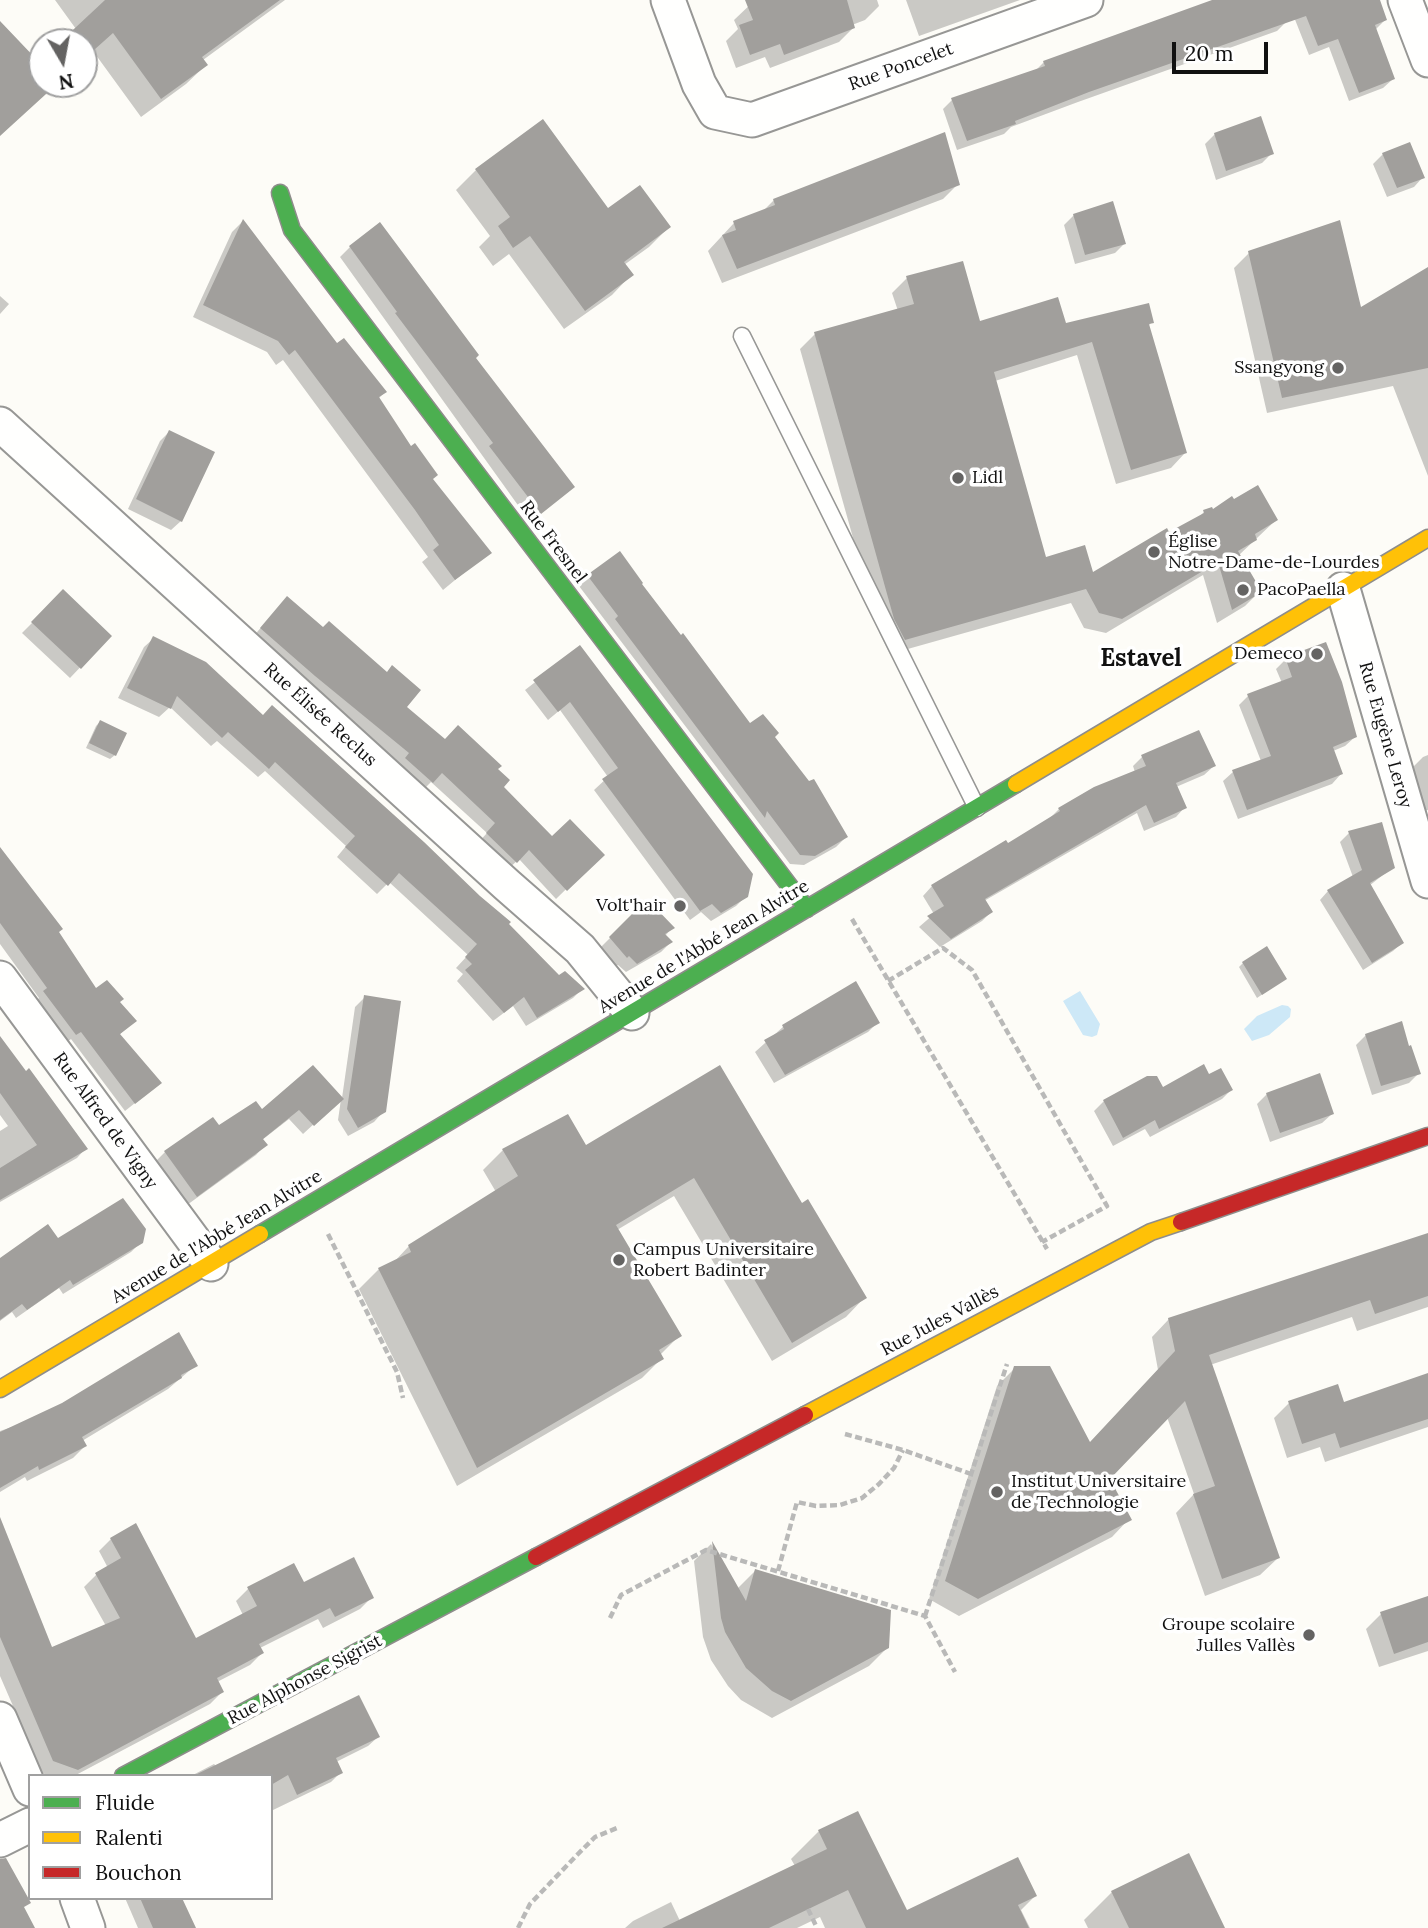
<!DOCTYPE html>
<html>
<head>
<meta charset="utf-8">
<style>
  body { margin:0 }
  #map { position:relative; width:1428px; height:1928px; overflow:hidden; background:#fdfcf7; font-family:Lora,serif }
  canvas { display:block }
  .legend { position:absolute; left:28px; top:1774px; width:245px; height:126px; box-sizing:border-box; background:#fff; border:2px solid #a0a0a0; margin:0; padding:9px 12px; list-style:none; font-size:21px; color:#111 }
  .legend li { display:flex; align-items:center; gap:14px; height:35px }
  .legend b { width:35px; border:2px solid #a0a0a0 }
  .north { position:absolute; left:28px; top:28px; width:70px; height:70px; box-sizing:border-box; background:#fff; border:2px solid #a0a0a0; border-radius:50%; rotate:170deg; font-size:19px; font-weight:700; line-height:28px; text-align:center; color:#111 }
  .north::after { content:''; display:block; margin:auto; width:24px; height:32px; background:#646362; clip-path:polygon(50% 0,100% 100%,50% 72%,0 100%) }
  .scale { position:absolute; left:1172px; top:42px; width:96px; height:32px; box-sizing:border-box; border:4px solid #111; border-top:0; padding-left:9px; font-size:21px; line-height:24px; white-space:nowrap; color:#111; -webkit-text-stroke:5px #fff; paint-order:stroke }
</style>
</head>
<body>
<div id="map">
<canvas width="1428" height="1928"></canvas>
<ul class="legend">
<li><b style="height:9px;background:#4caf50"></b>Fluide</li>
<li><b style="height:9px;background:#ffc107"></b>Ralenti</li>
<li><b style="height:9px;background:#c62828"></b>Bouchon</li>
</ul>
<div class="north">N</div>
<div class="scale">20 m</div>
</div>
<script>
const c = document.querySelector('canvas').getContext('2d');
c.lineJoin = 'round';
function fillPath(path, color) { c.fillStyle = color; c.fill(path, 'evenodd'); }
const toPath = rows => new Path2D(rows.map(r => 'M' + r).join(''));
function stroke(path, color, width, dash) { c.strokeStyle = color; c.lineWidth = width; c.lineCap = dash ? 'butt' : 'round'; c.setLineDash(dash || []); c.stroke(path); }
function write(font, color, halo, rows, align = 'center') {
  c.font = font + ' Lora,serif'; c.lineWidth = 7; c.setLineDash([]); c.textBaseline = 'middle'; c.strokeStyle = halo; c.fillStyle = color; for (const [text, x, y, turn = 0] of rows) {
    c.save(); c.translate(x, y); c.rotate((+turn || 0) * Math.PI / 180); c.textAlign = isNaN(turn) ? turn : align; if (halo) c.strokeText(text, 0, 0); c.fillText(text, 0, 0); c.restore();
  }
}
const water = toPath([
  [1080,991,1100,1024,1097,1035,1092,1037,1083,1035,1063,1001],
  [1282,1005,1288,1006,1291,1009,1290,1017,1269,1035,1252,1041,1244,1029,1257,1016]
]);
const shadow = toPath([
  [55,0,285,0,203,60,206,65,186,84,141,117,93,51,84,59,84,42,63,42,76,29],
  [755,0,877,0,879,6,865,20,852,25,853,28,839,42,770,68,765,57,736,68,726,41,738,29,734,20],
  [906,0,1020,0,919,36],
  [1217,0,1280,0,1287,21,1277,31,1078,102,1011,127,1004,134,957,150,943,109,952,100,1035,71,1044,62],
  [1309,0,1378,0,1385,20,1375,30,1393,79,1383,88,1349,101,1329,47,1309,55,1292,12],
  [542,122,607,210,669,227,649,247,624,265,631,275,612,295,564,329,509,254,493,266,479,247,490,236,456,190,476,170],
  [1215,134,1272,153,1262,163,1216,180,1205,144],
  [1383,154,1423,177,1414,187,1387,197,1373,164],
  [958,184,943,199,722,283,708,251,734,223,762,212,774,200],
  [1074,215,1124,244,1115,253,1075,264,1064,225],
  [243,221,337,346,385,392,378,399,431,479,489,552,443,590,422,562,428,557,283,360,276,365,267,352,193,317,232,232],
  [350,247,474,358,573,487,530,522,340,257],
  [1249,253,1360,309,1428,269,1428,476,1393,386,1267,413,1234,268],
  [907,278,978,323,1064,325,1152,322,1148,326,1185,453,1171,468,1116,484,1077,355,995,381,1045,559,1092,575,1196,520,1204,512,1212,511,1234,502,1276,520,1238,556,1259,592,1245,606,1217,623,1203,575,1106,633,1084,628,1071,603,890,654,880,634,800,349,815,334,898,311,892,293],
  [0,296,9,304,0,314],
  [169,432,181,521,171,530,128,509,160,441],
  [589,576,750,725,773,737,846,837,836,847,804,865,790,864,579,586],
  [63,592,110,636,70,678,22,633],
  [278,608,405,707,445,741,496,769,501,787,552,838,602,854,556,899,519,859,506,871,477,844,487,833,431,782,422,791,396,768,401,764,305,686,251,639],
  [154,638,263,717,507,924,559,978,582,989,573,998,526,1026,513,1006,493,1021,457,981,463,974,456,968,468,955,389,882,377,894,337,857,346,846,265,771,258,777,217,741,211,746,170,707,159,717,118,698,144,647],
  [579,648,746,896,736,906,711,921,701,912,690,920,594,790,608,777,560,710,548,720,525,690],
  [1286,659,1355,737,1345,746,1333,751,1341,774,1332,784,1238,819,1223,781,1233,772,1261,761,1239,705,1248,696,1282,683,1276,669],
  [100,722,115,755,110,759,86,748,96,726],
  [1428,755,1428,810,1424,811,1411,769,1423,757],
  [1142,757,1214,766,1204,775,1176,787,1185,807,1176,817,1144,831,1137,813,984,901,991,912,982,921,940,947,919,927,934,914,923,896,932,886,1007,845,1049,819,1059,809,1095,788,1135,772,1133,766],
  [1349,833,1393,867,1369,886,1402,943,1393,951,1363,970,1320,900,1328,891,1353,877,1340,842],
  [0,856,57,932,95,991,118,1003,135,1021,119,1035,160,1083,125,1111,71,1039,66,1043,35,1002,39,998,0,944],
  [647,901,672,928,665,936,671,942,661,952,626,972,618,965,616,966,600,948],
  [1243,963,1285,979,1257,998,1239,967],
  [365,997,384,1111,374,1122,348,1136,338,1120,341,1099,303,1134,289,1119,262,1140,265,1145,256,1155,187,1205,155,1162,165,1152,262,1111,342,1098,355,1007],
  [878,1022,868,1032,774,1083,755,1052,784,1026],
  [1366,1035,1419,1073,1409,1083,1372,1095,1356,1045],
  [0,1039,86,1148,77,1158,0,1202,0,1131,8,1126,0,1115],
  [1209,1076,1231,1090,1222,1099,1150,1137,1145,1129,1113,1146,1094,1111,1104,1101,1147,1078,1162,1089],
  [1267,1094,1332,1114,1322,1123,1270,1142,1257,1104],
  [586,1147,801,1205,865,1297,846,1317,772,1361,674,1196,617,1230,679,1336,660,1355,662,1358,642,1378,457,1486,359,1289,379,1269,393,1263,409,1246,496,1192,483,1170,503,1150],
  [1428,1234,1428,1307,1357,1331,1352,1317,1210,1365,1278,1558,1260,1575,1205,1596,1176,1513,1194,1494,1167,1417,1108,1479,1129,1519,1112,1537,959,1616,929,1599,997,1386,1015,1368,1089,1444,1158,1370,1152,1337,1169,1319],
  [141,1242,131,1252,63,1294,59,1288,16,1318,12,1312,0,1321,0,1260],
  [196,1365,168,1389,82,1441,85,1446,73,1458,27,1481,25,1477,0,1492,0,1431],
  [1428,1375,1428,1427,1325,1462,1320,1447,1287,1458,1274,1418,1289,1403,1343,1404],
  [0,1537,51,1649,106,1626,84,1587,96,1575,108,1568,99,1551,111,1539,195,1641,243,1615,236,1601,248,1589,303,1585,372,1597,360,1609,323,1628,318,1619,260,1648,262,1653,250,1665,217,1682,222,1692,210,1704,74,1776,50,1776,42,1773,0,1676],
  [711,1544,737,1589,755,1571,888,1647,869,1666,772,1718,741,1700,728,1686,711,1660,703,1637,694,1561],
  [1428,1598,1428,1651,1379,1667,1366,1629,1381,1614],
  [378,1737,368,1746,336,1762,341,1772,331,1782,271,1811,271,1776,191,1776,214,1764,216,1766],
  [819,1831,906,1913,1035,1896,1021,1910,1030,1928,825,1928,820,1917,797,1928,625,1928,633,1921,671,1902,680,1921,795,1866,791,1859],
  [1112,1892,1223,1928,1088,1928,1084,1920],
  [125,1898,180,1898,194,1928,138,1928]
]);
const building = toPath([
  [105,0,280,0,202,57,208,65,161,99,113,33,84,59,84,42,60,42],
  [745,0,847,0,855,28,784,55,780,44,750,55,739,25,753,20],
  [1212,0,1380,0,1387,20,1375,25,1395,79,1359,93,1338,39,1318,46,1306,16,1089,92,1015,121,1016,124,967,141,951,98,1045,66,1043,61],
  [0,21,39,62,42,59,42,84,57,84,0,136],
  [1261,116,1274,154,1226,171,1214,133],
  [543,119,608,208,640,185,671,227,624,262,634,275,585,311,530,236,513,248,498,226,510,217,475,169],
  [945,132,960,185,737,269,722,235,736,230,733,221,775,205,773,199],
  [1410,142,1425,178,1397,188,1382,153],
  [1113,201,1126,244,1085,255,1073,214],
  [243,219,337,343,344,338,387,392,379,397,411,446,415,443,438,475,433,479,492,553,455,580,433,550,439,545,415,510,295,350,289,355,278,341,203,305],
  [1340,220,1361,307,1428,267,1428,368,1282,398,1248,251],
  [380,222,479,355,476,358,575,487,541,514,489,446,493,443,395,313,397,312,349,246],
  [963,261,980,321,1058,297,1066,323,1149,303,1154,323,1149,324,1187,453,1131,470,1092,342,994,372,1046,557,1085,545,1093,572,1167,528,1169,532,1204,513,1203,510,1212,507,1213,509,1232,496,1234,499,1258,485,1278,520,1255,534,1257,540,1238,551,1262,592,1232,610,1218,562,1122,619,1099,613,1086,589,905,640,894,619,814,332,914,304,906,276],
  [169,430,215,452,182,522,136,499],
  [620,551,643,583,642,584,681,635,683,633,750,723,763,714,779,733,775,737,809,781,814,779,848,837,815,856,800,855,767,811,765,818,615,619,618,616,587,575],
  [63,589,112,636,81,669,31,622],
  [287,596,323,627,329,621,387,672,392,665,421,690,407,707,445,739,458,725,502,766,498,769,510,780,504,787,552,836,570,819,605,855,567,891,529,850,517,863,486,833,495,823,442,773,433,783,405,758,409,753,315,676,260,628],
  [153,636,206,662,263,715,272,705,424,842,480,896,511,922,509,924,559,975,565,971,585,989,537,1018,524,997,504,1013,465,970,472,964,465,957,477,944,399,873,388,886,345,847,355,836,275,762,269,769,228,732,222,738,177,696,171,709,127,688],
  [1326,642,1342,682,1357,737,1333,747,1343,774,1247,810,1232,770,1271,756,1247,694,1292,677,1285,657],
  [580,645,753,874,748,897,721,913,712,904,700,911,602,779,618,768,570,702,558,712,533,680],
  [100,720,127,733,116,756,89,743],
  [1199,730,1216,766,1176,783,1187,808,1154,823,1146,805,985,899,993,912,951,939,927,916,944,906,931,885,1006,840,1008,843,1060,811,1058,808,1094,787,1146,766,1141,755],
  [1382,822,1395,868,1370,883,1404,943,1372,963,1327,890,1362,870,1348,831],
  [0,847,63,929,59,932,96,988,107,980,124,999,120,1002,137,1021,120,1034,162,1083,135,1104,81,1032,76,1035,43,991,47,988,0,923],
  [647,899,675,928,665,934,673,942,637,964,629,956,627,958,609,937],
  [1267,946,1287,979,1262,995,1242,962],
  [856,981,880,1023,785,1075,764,1040,784,1029,782,1025],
  [364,995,401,1001,386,1112,358,1128,347,1109],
  [1402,1021,1409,1046,1411,1045,1421,1074,1381,1086,1365,1034],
  [0,1036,26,1071,29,1068,88,1149,0,1200,0,1168,37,1145,0,1093],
  [1204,1064,1209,1074,1221,1068,1233,1090,1159,1129,1155,1120,1123,1138,1103,1100,1147,1076,1157,1076,1163,1087],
  [313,1065,344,1099,314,1126,299,1110,263,1139,268,1145,197,1197,164,1151,213,1117,219,1125,256,1101,262,1109],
  [720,1065,802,1203,808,1199,867,1298,792,1343,694,1178,616,1225,682,1336,659,1350,664,1359,477,1468,378,1268,411,1252,408,1245,518,1176,502,1149,568,1114,586,1145],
  [1320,1073,1334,1114,1280,1133,1266,1093],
  [123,1198,146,1229,143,1243,73,1285,70,1280,27,1310,22,1304,0,1320,0,1258,48,1224,58,1238],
  [1428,1233,1428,1296,1375,1314,1370,1300,1209,1355,1280,1558,1222,1579,1193,1494,1215,1486,1185,1401,1110,1479,1132,1520,978,1599,945,1581,1014,1366,1050,1366,1090,1442,1175,1351,1168,1318],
  [179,1332,198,1366,181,1375,182,1378,82,1437,87,1446,39,1470,38,1466,0,1488,0,1432,62,1403],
  [1428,1373,1428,1419,1340,1448,1335,1433,1302,1444,1288,1401,1338,1384,1344,1402],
  [0,1517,52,1647,120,1618,95,1573,121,1558,110,1538,136,1523,196,1638,257,1606,247,1587,294,1563,304,1582,354,1557,374,1598,335,1617,330,1608,259,1644,264,1653,217,1678,224,1692,78,1770,53,1761,0,1637],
  [712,1541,746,1601,755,1569,891,1610,889,1648,791,1701,772,1691,746,1668,725,1632,721,1618],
  [1428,1596,1428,1642,1394,1654,1380,1612],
  [359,1695,380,1737,336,1758,343,1773,297,1795,288,1775,271,1785,271,1776,193,1776],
  [858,1811,907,1910,1018,1857,1037,1896,1018,1905,1029,1928,866,1928,848,1890,769,1928,662,1928,827,1849,818,1830],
  [1189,1853,1225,1928,1129,1928,1111,1891],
  [6,1858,31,1903,24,1907,35,1928,0,1928,0,1859],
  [140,1898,182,1898,196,1928,153,1928]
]);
const path = toPath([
  [852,919,1047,1249],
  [888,981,943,948,972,970,1107,1206,1042,1242],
  [328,1234,397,1372,403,1398],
  [845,1434,903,1450,971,1474],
  [778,1571,797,1502,816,1506,840,1505,862,1498,879,1484,894,1468,903,1450],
  [925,1616,1007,1364],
  [610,1618,621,1595,706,1550,925,1616,955,1672],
  [808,1909,817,1928],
  [518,1928,530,1904,577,1855,595,1837,617,1828]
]);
const lane = toPath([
  [742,336,977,808]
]);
const street = toPath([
  [668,0,699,84,715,112,752,120,1086,0],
  [1405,0,1428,60],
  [0,424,507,885,580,949,632,1013],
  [1343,589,1428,881],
  [0,978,211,1264],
  [0,1719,30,1789],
  [0,1840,30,1825],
  [77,1898,88,1928]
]);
const fast = toPath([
  [280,193,292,230,807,909],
  [260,1234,1016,784],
  [123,1776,536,1557]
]);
const slow = toPath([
  [1016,784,1428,538],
  [0,1389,260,1234],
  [805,1415,1151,1232,1181,1222]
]);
const jam = toPath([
  [1181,1222,1428,1136],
  [536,1557,805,1415]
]);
const markers = [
  [1338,368,7,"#646362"],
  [958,478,7,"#646362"],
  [1154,552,7,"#646362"],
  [1243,590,7,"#646362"],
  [1317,654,7,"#646362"],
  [680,906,7,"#646362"],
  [619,1260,7,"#646362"],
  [997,1492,7,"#646362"],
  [1309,1635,7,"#646362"]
];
const streetNames = [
  ["Rue Poncelet",901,67,-20],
  ["Rue Fresnel",553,542,53],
  ["Rue Élisée Reclus",320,715,42],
  ["Rue Eugène Leroy",1385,735,74],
  ["Avenue de l'Abbé Jean Alvitre",704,947,-31],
  ["Rue Alfred de Vigny",105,1121,54],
  ["Avenue de l'Abbé Jean Alvitre",217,1237,-31],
  ["Rue Jules Vallès",940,1321,-28],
  ["Rue Alphonse Sigrist",305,1680,-28]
];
const poiNames = [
  ["Ssangyong",1324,368,"right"],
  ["Lidl",972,478],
  ["Église",1168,542],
  ["Notre-Dame-de-Lourdes",1168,563],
  ["PacoPaella",1257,590],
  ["Demeco",1303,654,"right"],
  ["Volt'hair",666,906,"right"],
  ["Campus Universitaire",633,1250],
  ["Robert Badinter",633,1271],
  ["Institut Universitaire",1011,1482],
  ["de Technologie",1011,1503],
  ["Groupe scolaire",1295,1625,"right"],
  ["Julles Vallès",1295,1646,"right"]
];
const districtNames = [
  ["Estavel",1141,659]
];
fillPath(water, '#cde8f7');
fillPath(shadow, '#0003');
fillPath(building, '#a19f9c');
stroke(lane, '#979795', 19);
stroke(street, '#979795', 37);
stroke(fast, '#8e8d8b', 19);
stroke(slow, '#8e8d8b', 19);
stroke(jam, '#8e8d8b', 19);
stroke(path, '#b9b9b8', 4.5, [7, 3.5]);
stroke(lane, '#fffffe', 16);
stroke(street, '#fffffe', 33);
stroke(fast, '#4caf50', 16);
stroke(slow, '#ffc107', 16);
stroke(jam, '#c62828', 16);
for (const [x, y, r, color] of markers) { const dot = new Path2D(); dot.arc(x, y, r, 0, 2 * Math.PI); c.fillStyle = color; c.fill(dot); stroke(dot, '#fff', 2.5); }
write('18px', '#111', '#fff', streetNames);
write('18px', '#111', '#fff', poiNames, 'left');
write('bold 24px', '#111', '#fff', districtNames);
</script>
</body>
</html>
